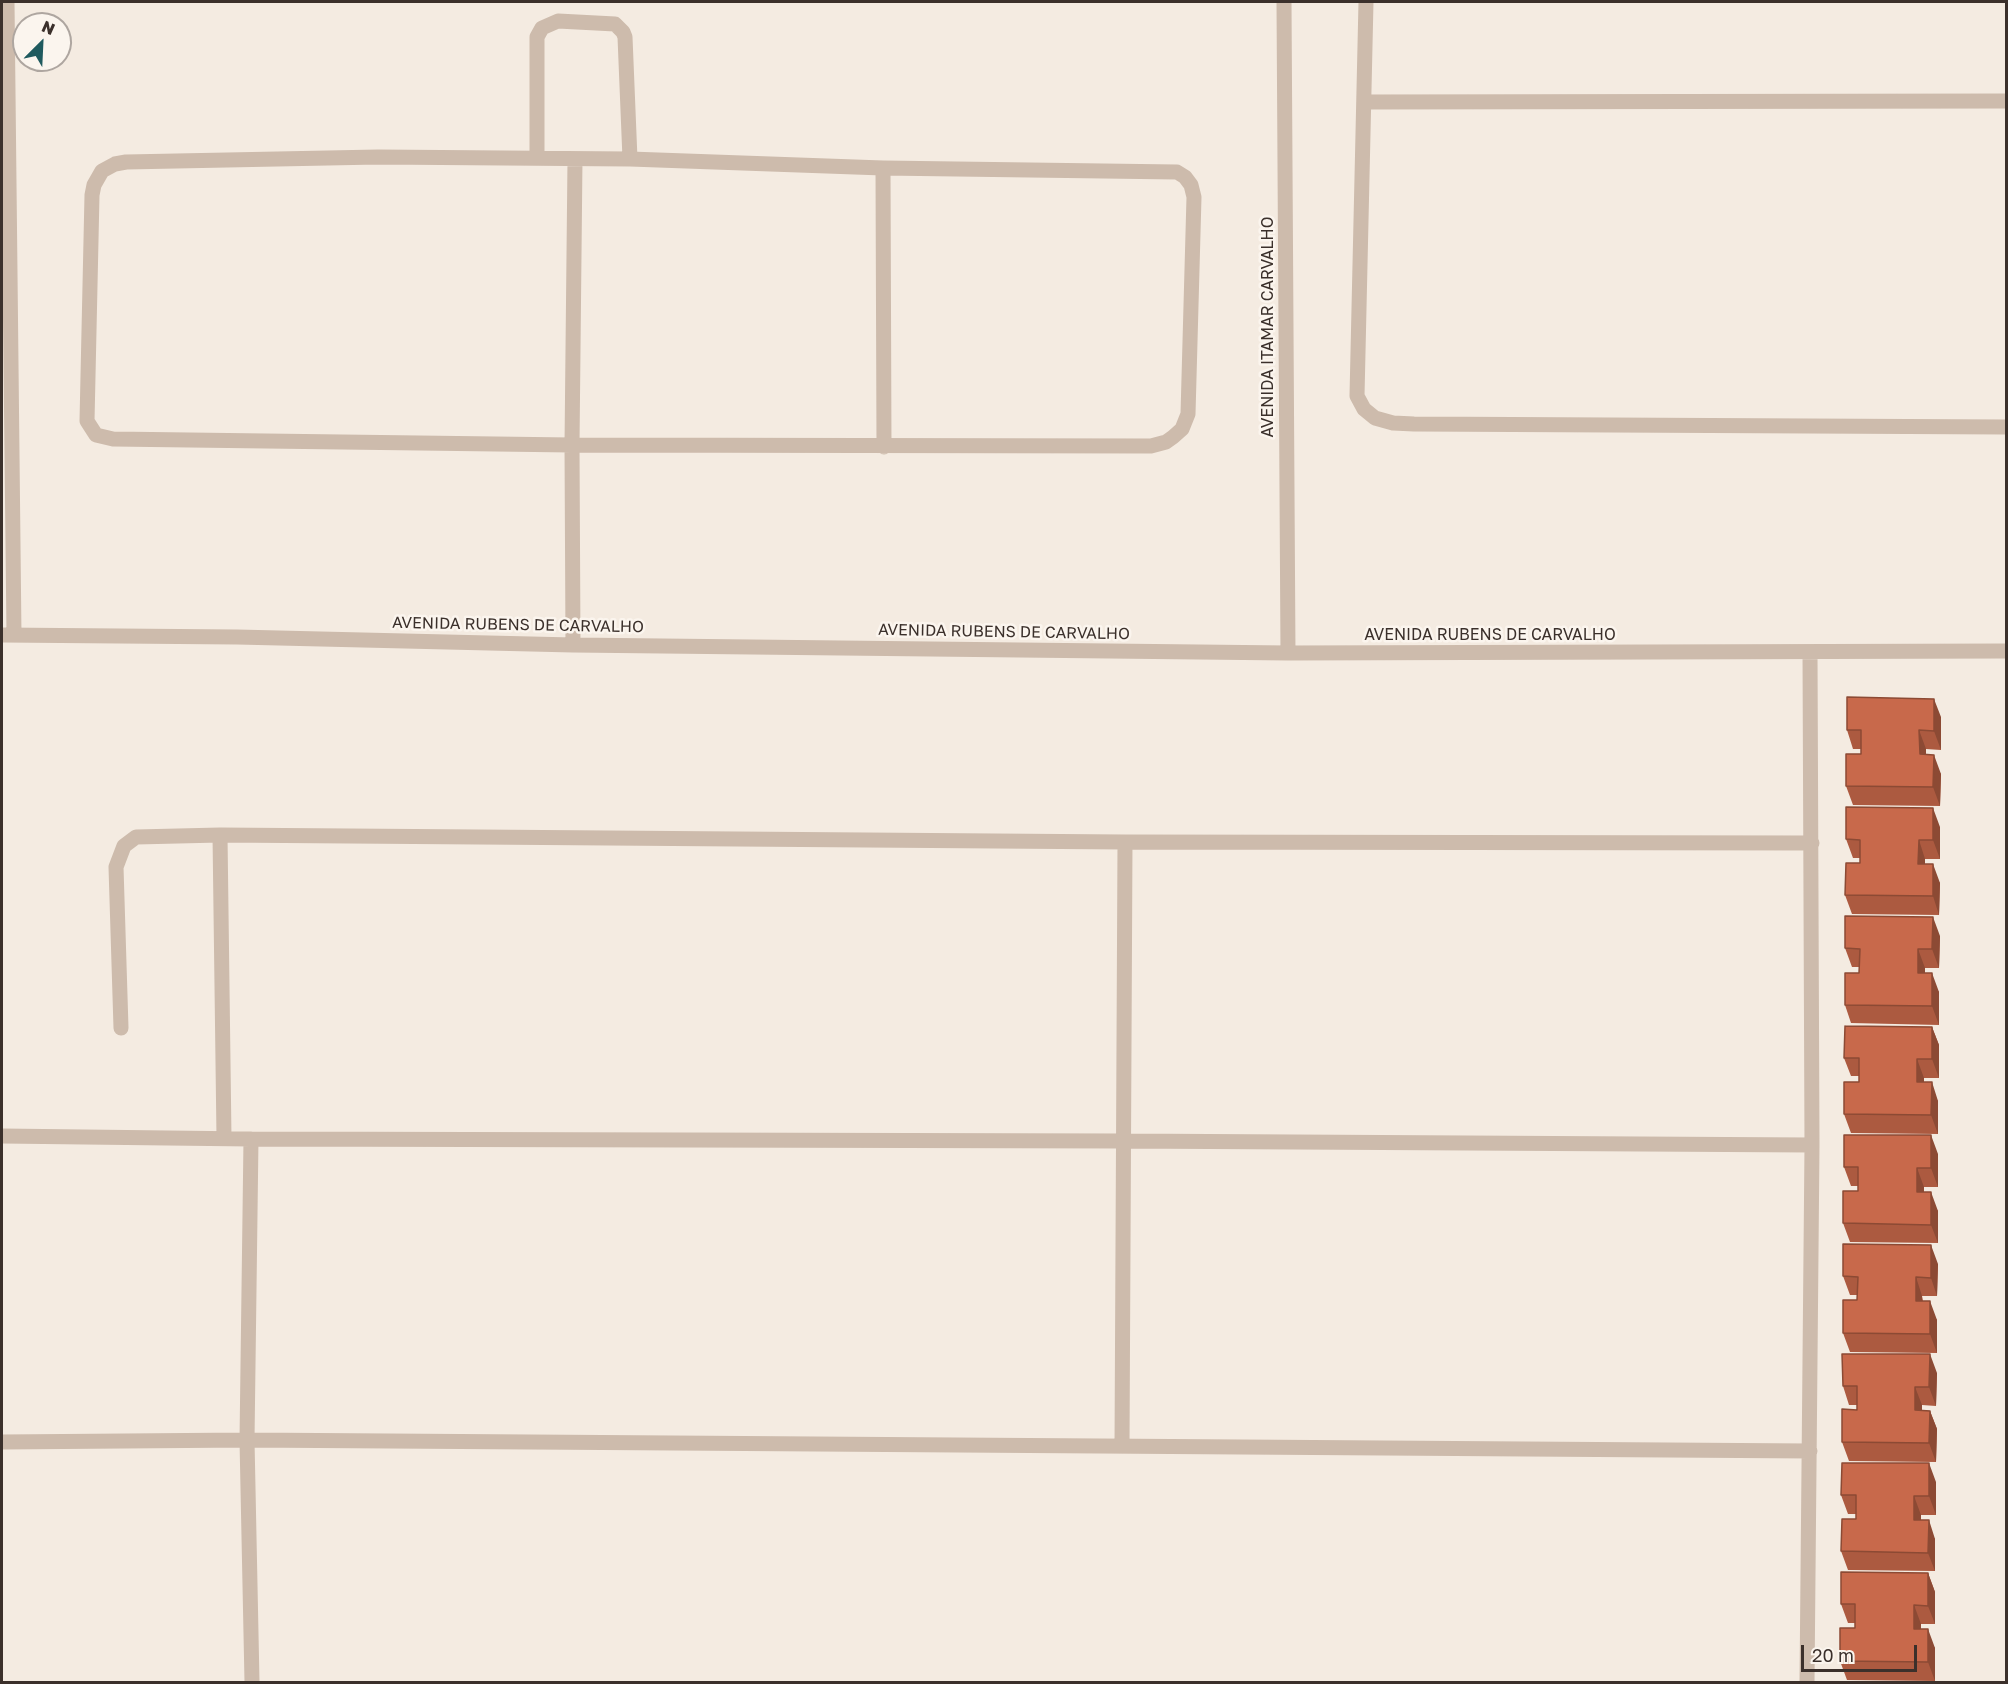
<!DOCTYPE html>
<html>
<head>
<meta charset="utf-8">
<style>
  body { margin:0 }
  #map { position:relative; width:2008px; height:1684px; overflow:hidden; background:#f4ebe1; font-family:"Golos Text",sans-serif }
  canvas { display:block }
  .frame { position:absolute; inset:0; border:3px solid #3b302b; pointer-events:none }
  .north { position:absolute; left:12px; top:12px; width:60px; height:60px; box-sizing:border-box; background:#fbf5ee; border:2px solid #aea6a0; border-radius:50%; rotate:24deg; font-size:16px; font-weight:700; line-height:24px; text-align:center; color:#3b302b }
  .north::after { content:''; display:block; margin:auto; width:21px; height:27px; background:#1f5a5e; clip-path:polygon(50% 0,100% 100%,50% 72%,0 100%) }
  .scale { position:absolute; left:1801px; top:1645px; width:116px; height:27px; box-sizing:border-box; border:3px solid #3b302b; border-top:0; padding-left:8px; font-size:18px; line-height:21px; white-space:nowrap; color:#3b302b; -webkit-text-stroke:4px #fbf5ee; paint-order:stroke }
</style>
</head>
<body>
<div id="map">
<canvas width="2008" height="1684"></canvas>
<div class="frame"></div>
<div class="north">N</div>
<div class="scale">20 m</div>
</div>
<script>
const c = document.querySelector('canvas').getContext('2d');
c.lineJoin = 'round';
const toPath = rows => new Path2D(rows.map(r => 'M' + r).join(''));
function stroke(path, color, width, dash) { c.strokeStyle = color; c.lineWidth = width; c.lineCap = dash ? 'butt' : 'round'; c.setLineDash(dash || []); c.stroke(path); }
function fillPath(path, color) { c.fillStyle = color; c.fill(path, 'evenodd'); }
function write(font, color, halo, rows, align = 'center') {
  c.font = font + ' "Golos Text",sans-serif'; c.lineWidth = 5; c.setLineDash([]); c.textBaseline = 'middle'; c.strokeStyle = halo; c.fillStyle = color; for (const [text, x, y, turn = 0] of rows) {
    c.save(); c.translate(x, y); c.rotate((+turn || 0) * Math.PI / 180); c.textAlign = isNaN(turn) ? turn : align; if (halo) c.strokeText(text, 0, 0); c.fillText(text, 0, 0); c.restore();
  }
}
const minor = toPath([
  [7,2,14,635],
  [1284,2,1288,653],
  [1366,2,1357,396,1364,409,1375,418,1393,423,1414,424,2006,427],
  [1364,102,2006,101],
  [378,157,630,159,883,168,1177,172,1185,177,1191,185,1194,197,1188,414,1182,429,1173,437,1166,442,1151,446,572,445,113,439,96,435,87,421,92,195,94,185,102,171,115,164,126,162,378,157],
  [537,158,537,37,542,28,558,21,615,24,623,32,625,37,630,159],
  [883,168,884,447],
  [2,635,237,637,573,645,1288,653,2006,651],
  [573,645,572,445,575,159],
  [220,835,1125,842,1812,843],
  [121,1028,116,867,124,846,136,837,220,835,224,1138],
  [2,1136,251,1139,1123,1141,1812,1145],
  [251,1139,247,1440,252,1682],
  [2,1442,247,1440,1810,1451],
  [1122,1446,1125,842],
  [1807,1682,1812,1145,1810,652]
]);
const wall = toPath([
  [1941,717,1941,750,1926,749,1926,755,1941,774,1940,806,1853,805,1846,786,1861,754,1861,749,1853,749,1847,730],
  [1940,827,1940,859,1925,859,1925,864,1940,883,1939,915,1852,914,1845,895,1860,863,1860,858,1853,858,1846,839],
  [1940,936,1939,968,1925,968,1925,973,1939,992,1939,1025,1851,1023,1845,1005,1859,973,1860,967,1852,967,1845,948],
  [1932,1027,1939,1045,1939,1078,1924,1078,1924,1082,1938,1101,1938,1134,1851,1133,1844,1114,1859,1082,1859,1076,1851,1076,1844,1058],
  [1938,1154,1938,1187,1924,1187,1924,1192,1938,1211,1938,1243,1850,1242,1843,1223,1858,1191,1858,1186,1851,1186,1844,1167],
  [1938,1264,1937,1296,1922,1296,1923,1301,1937,1320,1937,1353,1850,1352,1843,1333,1857,1300,1857,1295,1850,1295,1843,1276],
  [1937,1373,1936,1406,1922,1405,1922,1410,1930,1411,1937,1429,1936,1462,1849,1461,1842,1442,1857,1410,1857,1405,1849,1405,1843,1386],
  [1936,1482,1936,1515,1921,1515,1921,1520,1935,1539,1935,1571,1848,1570,1841,1551,1856,1519,1856,1514,1848,1514,1841,1495],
  [1928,1573,1935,1592,1935,1624,1921,1624,1921,1629,1935,1648,1935,1681,1847,1680,1840,1661,1855,1628,1855,1623,1848,1623,1841,1604]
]);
const shadedWall = toPath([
  [1934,699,1941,717,1941,750,1934,731],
  [1919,730,1926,749,1926,773,1920,754],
  [1934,755,1941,774,1940,806,1933,787],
  [1933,808,1940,827,1940,859,1933,840],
  [1919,840,1925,859,1925,882,1918,864],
  [1933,864,1940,883,1939,915,1933,896],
  [1933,917,1940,936,1939,968,1932,949],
  [1918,949,1925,968,1925,992,1918,973],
  [1932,973,1939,992,1939,1025,1932,1006],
  [1932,1027,1939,1045,1939,1078,1932,1059],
  [1917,1059,1924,1078,1924,1101,1917,1082],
  [1932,1082,1938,1101,1938,1134,1931,1115],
  [1931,1135,1938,1154,1938,1187,1931,1168],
  [1917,1168,1924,1187,1923,1211,1917,1192],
  [1931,1192,1938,1211,1938,1243,1931,1225],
  [1931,1245,1938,1264,1937,1296,1931,1278],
  [1916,1277,1922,1296,1923,1320,1916,1301],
  [1930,1301,1937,1320,1937,1353,1930,1334],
  [1930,1354,1937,1373,1936,1406,1929,1387],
  [1915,1387,1922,1405,1922,1429,1915,1410],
  [1930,1411,1937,1429,1936,1462,1929,1443],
  [1929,1463,1936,1482,1936,1515,1929,1496],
  [1914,1496,1921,1515,1921,1539,1914,1520],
  [1929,1520,1935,1539,1935,1571,1928,1553],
  [1928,1573,1935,1592,1935,1624,1928,1606],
  [1914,1605,1921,1624,1920,1648,1914,1629],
  [1928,1629,1935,1648,1935,1681,1928,1662]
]);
const building = toPath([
  [1847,697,1934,699,1934,731,1919,730,1920,754,1934,755,1933,787,1846,786,1846,754,1861,754,1861,730,1847,730,1847,697],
  [1846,807,1933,808,1933,840,1919,840,1918,864,1933,864,1933,896,1845,895,1846,863,1860,863,1860,840,1846,839,1846,807],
  [1845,916,1933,917,1932,949,1918,949,1918,973,1932,973,1932,1006,1845,1005,1845,973,1859,973,1860,949,1845,948,1845,916],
  [1845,1026,1932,1027,1932,1059,1917,1059,1917,1082,1932,1082,1931,1115,1844,1114,1844,1082,1859,1082,1859,1058,1844,1058,1845,1026],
  [1844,1135,1931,1135,1931,1168,1917,1168,1917,1192,1931,1192,1931,1225,1843,1223,1843,1191,1858,1191,1858,1167,1844,1167,1844,1135],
  [1843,1244,1931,1245,1931,1278,1916,1277,1916,1301,1930,1301,1930,1334,1843,1333,1843,1300,1857,1300,1858,1277,1843,1276,1843,1244],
  [1842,1354,1930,1354,1929,1387,1915,1387,1915,1410,1930,1411,1929,1443,1842,1442,1842,1409,1857,1410,1857,1386,1843,1386,1842,1354],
  [1842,1463,1929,1463,1929,1496,1914,1496,1914,1520,1929,1520,1928,1553,1841,1551,1842,1519,1856,1519,1856,1495,1841,1495,1842,1463],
  [1841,1572,1928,1573,1928,1606,1914,1605,1914,1629,1928,1629,1928,1662,1840,1661,1840,1628,1855,1628,1855,1604,1841,1604,1841,1572],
  [1840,1682,1928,1682,1928,1683,1840,1683,1840,1682]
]);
const streetNames = [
  ["AVENIDA ITAMAR CARVALHO",1268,327,-90],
  ["AVENIDA RUBENS DE CARVALHO",518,625,1],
  ["AVENIDA RUBENS DE CARVALHO",1004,632,1],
  ["AVENIDA RUBENS DE CARVALHO",1490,635]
];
stroke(minor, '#cdbbac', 15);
fillPath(wall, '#ac5a40');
fillPath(shadedWall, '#8c4a34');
fillPath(building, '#c8694b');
stroke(building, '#8c4a34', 1.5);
write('16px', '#3b302b', '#fbf5ee', streetNames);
</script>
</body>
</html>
